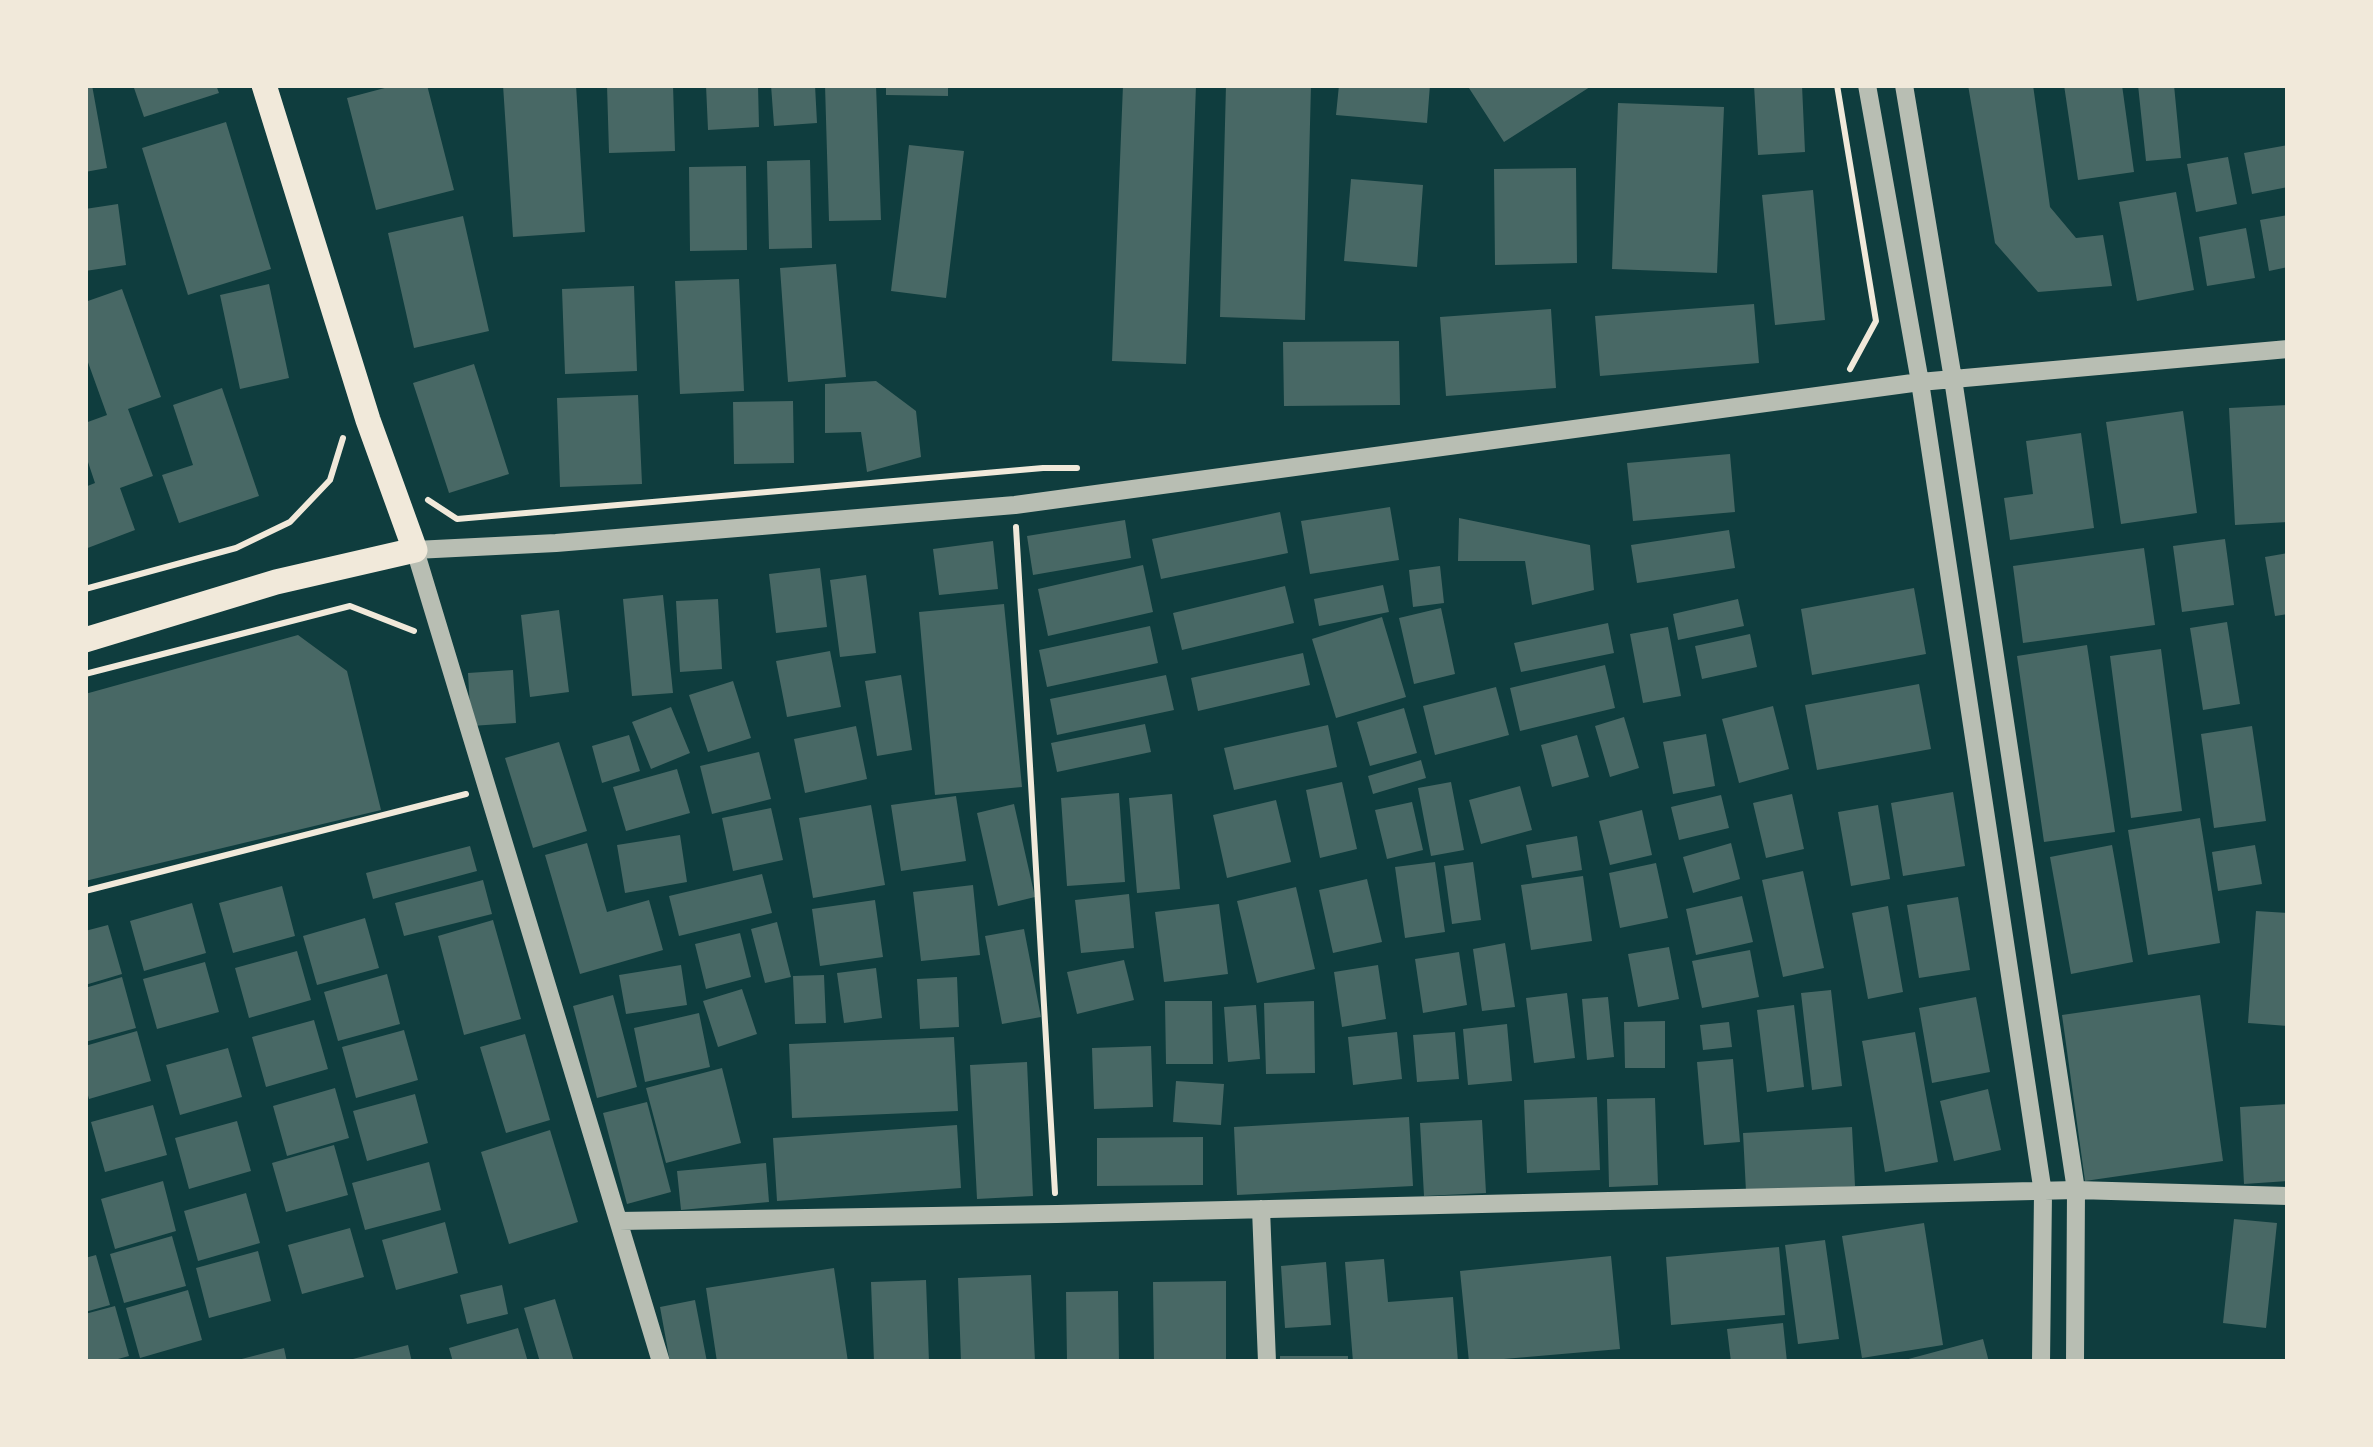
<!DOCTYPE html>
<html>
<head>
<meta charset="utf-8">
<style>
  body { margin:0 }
  #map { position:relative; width:2373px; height:1447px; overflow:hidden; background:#0f3d3e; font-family:"Alegreya Sans",sans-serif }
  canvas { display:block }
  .frame { position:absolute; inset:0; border:88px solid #f1e9da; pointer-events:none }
</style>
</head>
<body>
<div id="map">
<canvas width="2373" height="1447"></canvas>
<div class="frame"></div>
</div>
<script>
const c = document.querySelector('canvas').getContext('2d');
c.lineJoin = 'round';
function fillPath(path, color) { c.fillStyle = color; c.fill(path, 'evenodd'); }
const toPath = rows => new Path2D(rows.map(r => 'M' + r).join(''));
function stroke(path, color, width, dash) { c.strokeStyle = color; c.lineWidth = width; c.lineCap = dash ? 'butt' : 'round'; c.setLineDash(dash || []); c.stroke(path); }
const building = toPath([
  [85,85,92,85,107,168,85,172],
  [133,85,216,85,219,93,144,117],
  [396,85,427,85,454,190,376,210,347,98],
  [503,85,576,85,585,232,513,237],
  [607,85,673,85,675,151,609,153],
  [706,85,758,85,759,127,708,130],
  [771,85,815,85,817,123,774,126],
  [825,85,876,85,881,220,829,221],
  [886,85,948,85,948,96,886,95],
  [1123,85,1196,85,1186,364,1112,361],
  [1226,85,1311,85,1305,320,1220,317],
  [1339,85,1430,85,1427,123,1336,115],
  [1467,85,1593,85,1504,142],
  [1754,85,1802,85,1805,152,1758,155],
  [1968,85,2033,85,2050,207,2076,238,2103,235,2112,286,2038,292,1995,243],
  [2064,85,2122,85,2134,172,2078,180],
  [2138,85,2174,85,2181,158,2146,161],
  [1618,103,1724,107,1717,273,1612,269],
  [226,122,271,269,188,295,142,148],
  [909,145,964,151,946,298,891,291],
  [2288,145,2288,187,2252,194,2244,153],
  [2228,157,2237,204,2196,212,2187,164],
  [810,160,812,248,769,249,767,161],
  [746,166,747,250,690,251,689,167],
  [1576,168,1577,263,1495,265,1494,169],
  [1351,179,1423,185,1417,267,1344,261],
  [1813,190,1825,320,1775,325,1762,195],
  [2176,192,2194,290,2137,301,2119,202],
  [118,204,126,265,85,271,85,209],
  [2288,215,2288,267,2269,271,2260,220],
  [463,216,489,331,414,348,388,233],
  [2246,228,2255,278,2207,286,2199,237],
  [836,264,846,377,788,382,780,268],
  [739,279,744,391,680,394,675,281],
  [269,284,289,378,240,389,220,295],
  [634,286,637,371,565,374,562,289],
  [122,289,161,397,128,409,153,476,120,488,135,530,85,549,85,487,95,483,85,453,85,423,107,415,85,354,85,302],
  [1754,304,1759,363,1600,376,1595,316],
  [1551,309,1556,388,1446,396,1440,317],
  [1399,341,1400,405,1284,406,1283,342],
  [474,364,509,474,449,493,413,383],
  [876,381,916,411,921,457,867,472,861,432,825,433,825,384],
  [222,388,259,496,179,523,162,475,193,465,173,405],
  [638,395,642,484,560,487,557,398],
  [793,401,794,463,734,464,733,402],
  [2288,405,2288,522,2235,525,2229,408],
  [2183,411,2197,513,2121,524,2106,422],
  [2081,433,2094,528,2010,540,2004,498,2033,494,2026,441],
  [1730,454,1735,512,1633,521,1627,463],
  [1390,507,1399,560,1310,574,1301,521],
  [1280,512,1288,553,1161,579,1152,539],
  [1459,518,1590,545,1594,590,1532,605,1525,561,1458,561],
  [1125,520,1131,558,1033,575,1027,536],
  [1729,530,1735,568,1637,583,1631,545],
  [2225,539,2234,605,2182,612,2173,546],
  [993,541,998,589,939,595,933,549],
  [2144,548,2155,625,2023,643,2013,566],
  [2288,553,2288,614,2275,616,2265,557],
  [1143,565,1153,612,1048,636,1038,589],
  [1440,566,1444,603,1413,607,1409,570],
  [820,568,827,627,776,633,769,574],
  [866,575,876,653,840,657,830,580],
  [1383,585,1389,612,1319,626,1314,599],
  [1285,586,1294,623,1182,650,1173,613],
  [1914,588,1926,654,1812,675,1801,609],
  [663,595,673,693,632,696,623,599],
  [718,599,722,669,680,672,676,601],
  [1738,599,1744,626,1678,640,1673,614],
  [1004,604,1022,787,935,795,919,612],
  [1441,608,1455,674,1414,684,1399,618],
  [559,610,569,692,530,697,521,615],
  [1382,617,1406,697,1336,718,1312,639],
  [2227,622,2240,704,2203,710,2190,628],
  [1608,623,1614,653,1521,672,1514,643],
  [1150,626,1158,663,1047,687,1039,650],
  [1668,627,1681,696,1643,703,1630,634],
  [1750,634,1757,667,1702,679,1695,646],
  [298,635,347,671,381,810,85,881,85,694],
  [2087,645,2115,832,2044,842,2017,656],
  [2161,649,2182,811,2131,818,2110,656],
  [830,651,841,707,787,717,776,661],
  [1303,653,1310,685,1198,711,1191,678],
  [1605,665,1615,708,1520,731,1510,688],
  [513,670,516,723,471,726,468,673],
  [901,675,912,750,877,756,865,681],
  [1166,675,1174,710,1057,735,1050,699],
  [733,681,751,738,708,752,689,695],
  [1919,684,1931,749,1817,770,1805,705],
  [1496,687,1509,735,1435,755,1423,706],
  [1773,706,1789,769,1739,783,1722,719],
  [671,707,690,753,651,769,632,722],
  [1404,708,1417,753,1370,766,1357,722],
  [1624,717,1639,768,1610,777,1595,726],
  [1145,724,1151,752,1057,772,1051,743],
  [1328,725,1337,767,1234,790,1224,748],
  [856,726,867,779,805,793,794,739],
  [2252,726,2266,821,2214,828,2201,734],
  [1706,734,1715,786,1673,794,1663,742],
  [629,735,640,771,602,783,592,746],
  [1577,735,1589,777,1552,787,1541,745],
  [559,742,587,831,533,848,505,758],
  [759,752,771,799,712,814,700,766],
  [1421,760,1426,778,1373,794,1368,776],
  [677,769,690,813,626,831,613,787],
  [1342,782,1357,849,1320,858,1306,790],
  [1451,782,1464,850,1431,856,1418,788],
  [1520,786,1532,830,1481,844,1469,800],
  [1953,792,1965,866,1903,876,1891,803],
  [1119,793,1125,882,1067,886,1061,798],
  [1172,794,1180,889,1137,893,1129,798],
  [1792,794,1804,849,1766,858,1753,803],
  [1721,795,1729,828,1679,840,1671,807],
  [956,796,966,861,901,871,891,805],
  [1276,800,1291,862,1227,878,1213,815],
  [1412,802,1423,850,1387,859,1375,810],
  [1014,804,1035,897,998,906,977,813],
  [871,805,885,885,813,898,799,818],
  [1878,805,1890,879,1851,886,1838,812],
  [771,808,783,860,733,871,722,818],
  [1642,810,1652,855,1610,865,1599,821],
  [2200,818,2220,943,2148,955,2128,830],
  [680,835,687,882,625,893,617,845],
  [1577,836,1582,870,1532,878,1526,845],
  [587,843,607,912,649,900,663,950,580,974,545,855],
  [1731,843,1740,879,1693,893,1683,857],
  [2112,845,2133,962,2071,974,2050,857],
  [2255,845,2262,884,2218,891,2212,852],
  [470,846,477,871,373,899,366,873],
  [1435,862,1445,932,1405,938,1395,867],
  [1473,862,1481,920,1452,924,1444,866],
  [1656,863,1668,918,1620,928,1609,873],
  [1803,871,1824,968,1783,977,1762,880],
  [762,874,772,913,679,936,669,896],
  [1583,876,1592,941,1531,950,1521,885],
  [1367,879,1382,942,1333,953,1319,890],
  [483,880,492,914,404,936,395,903],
  [973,885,980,955,921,961,913,892],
  [282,886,295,936,233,953,219,903],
  [1296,887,1315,969,1257,983,1237,901],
  [1129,894,1134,948,1081,953,1075,900],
  [1742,896,1753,942,1696,955,1686,909],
  [1958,897,1970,970,1919,978,1907,905],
  [875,900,883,957,820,966,812,909],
  [192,903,206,953,144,971,130,921],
  [1219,904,1228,974,1164,982,1155,912],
  [1888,906,1903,992,1868,999,1852,913],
  [2256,911,2288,913,2288,1026,2248,1023],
  [365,918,379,968,317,985,303,936],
  [493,920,521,1019,464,1035,438,936],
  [777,922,791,977,765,983,751,929],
  [108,925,122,974,85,985,85,931],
  [1024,929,1041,1017,1002,1024,985,936],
  [740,933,751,977,706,989,695,944],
  [1505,943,1515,1007,1482,1011,1473,949],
  [1669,947,1679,999,1638,1007,1628,954],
  [1750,950,1759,997,1702,1008,1692,961],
  [297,951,311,1000,249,1018,235,968],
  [1459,952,1467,1005,1423,1013,1415,959],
  [1124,960,1134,1000,1077,1014,1067,972],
  [205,962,219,1012,157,1029,143,979],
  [681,965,687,1005,626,1014,619,975],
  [1378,965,1386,1019,1342,1027,1334,972],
  [876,968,882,1018,844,1023,837,973],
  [387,974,400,1024,338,1041,324,992],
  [824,975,826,1023,795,1024,793,976],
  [122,977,136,1028,85,1042,85,988],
  [957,977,959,1027,920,1029,917,979],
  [742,989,757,1034,718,1047,703,1001],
  [1831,990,1842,1086,1812,1090,1801,993],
  [1567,993,1575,1058,1534,1063,1526,998],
  [613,995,637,1087,597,1098,573,1006],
  [2200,995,2223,1161,2085,1181,2062,1015],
  [1608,997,1614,1057,1587,1060,1582,999],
  [1976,997,1990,1072,1932,1083,1919,1008],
  [1165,1001,1212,1001,1213,1064,1166,1064],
  [1314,1001,1315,1073,1266,1074,1264,1003],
  [1256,1005,1260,1059,1228,1062,1224,1007],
  [1794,1005,1804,1087,1767,1092,1757,1010],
  [699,1013,710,1067,645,1082,634,1028],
  [314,1020,328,1069,266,1087,252,1037],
  [1665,1021,1665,1068,1625,1068,1624,1022],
  [1729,1022,1732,1047,1703,1050,1700,1025],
  [1507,1024,1512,1081,1468,1085,1463,1029],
  [404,1030,418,1080,356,1098,342,1047],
  [137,1031,151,1081,89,1099,85,1084,85,1046],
  [1397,1032,1402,1079,1353,1085,1348,1037],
  [1455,1032,1459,1079,1417,1082,1413,1035],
  [1915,1032,1938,1162,1885,1172,1862,1041],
  [525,1034,550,1120,506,1133,480,1047],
  [954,1037,958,1111,792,1118,789,1044],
  [1151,1046,1153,1107,1094,1109,1092,1048],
  [228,1048,242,1097,180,1115,166,1065],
  [1733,1059,1740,1142,1704,1145,1697,1062],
  [1027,1062,1033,1196,977,1199,970,1065],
  [722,1068,741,1143,666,1163,646,1088],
  [1176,1081,1224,1084,1221,1125,1173,1122],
  [335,1088,349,1138,287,1156,273,1106],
  [1988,1089,2001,1150,1954,1161,1940,1101],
  [415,1094,428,1143,367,1161,353,1111],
  [1597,1097,1600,1170,1527,1173,1524,1100],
  [1655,1098,1658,1185,1609,1187,1607,1099],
  [647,1102,671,1192,627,1204,603,1113],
  [2288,1104,2288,1181,2244,1184,2240,1107],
  [153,1105,167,1155,105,1172,91,1122],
  [1409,1117,1413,1186,1237,1195,1234,1127],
  [1482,1120,1486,1193,1424,1196,1420,1123],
  [237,1121,251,1171,189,1189,175,1138],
  [957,1125,961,1188,777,1201,773,1138],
  [1852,1127,1855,1186,1746,1192,1743,1133],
  [550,1130,578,1222,509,1244,481,1152],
  [1203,1137,1203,1185,1097,1186,1097,1138],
  [334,1145,348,1195,286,1212,272,1163],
  [429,1162,441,1210,365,1230,352,1183],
  [766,1163,769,1202,681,1210,677,1171],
  [163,1181,176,1231,115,1249,101,1199],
  [246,1193,260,1243,198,1261,184,1211],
  [2234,1219,2277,1223,2266,1328,2223,1323],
  [445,1222,458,1273,396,1290,382,1240],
  [1924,1223,1943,1345,1862,1358,1842,1236],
  [350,1228,364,1277,302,1294,288,1245],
  [172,1236,186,1286,124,1303,110,1254],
  [1825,1240,1839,1339,1798,1344,1785,1245],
  [1779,1247,1785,1315,1671,1325,1666,1257],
  [258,1251,271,1301,209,1318,196,1268],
  [96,1255,110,1305,85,1312,85,1258],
  [1611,1256,1620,1349,1469,1362,1460,1271],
  [1384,1259,1388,1302,1453,1297,1458,1362,1353,1362,1345,1262],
  [1326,1262,1331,1325,1285,1328,1281,1266],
  [834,1268,848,1362,717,1362,706,1288],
  [1031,1275,1035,1362,961,1362,958,1278],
  [926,1280,929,1362,874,1362,871,1282],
  [1226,1281,1226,1362,1154,1362,1153,1282],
  [502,1285,508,1314,467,1324,460,1295],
  [188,1290,202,1340,140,1358,126,1308],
  [1118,1291,1119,1362,1067,1362,1066,1292],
  [555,1299,574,1362,540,1362,524,1308],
  [695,1300,707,1362,670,1362,660,1307],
  [115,1306,129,1356,107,1362,85,1362,85,1314],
  [1783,1323,1787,1362,1731,1362,1727,1329],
  [518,1328,528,1362,453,1362,449,1348],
  [1983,1339,1989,1362,1901,1362,1901,1361],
  [408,1345,412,1362,345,1362,345,1361],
  [284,1348,287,1362,235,1362,234,1361],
  [1280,1356,1348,1356,1348,1362,1280,1362]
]);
const path = toPath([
  [1837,85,1876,321,1850,369],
  [428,500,457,519,1043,468,1077,468],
  [1016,527,1055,1193],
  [85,589,236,548,290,522,330,480,343,438],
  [85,674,350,606,414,631],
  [85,891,466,794]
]);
const tertiary = toPath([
  [1867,85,1920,382,2043,1193,2041,1362],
  [1904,85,1953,379,2076,1190,2075,1362],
  [1261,1209,1267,1362],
  [619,1221,1057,1214,2076,1190,2288,1196],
  [661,1362,415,550,556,543,1015,505,1920,382,2288,349]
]);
const primary = toPath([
  [85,640,276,582,415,550,368,420,264,85]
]);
fillPath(building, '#486865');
stroke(path, '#f1e9da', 6);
stroke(tertiary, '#b8beb3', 18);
stroke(primary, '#f1e9da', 25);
</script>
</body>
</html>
